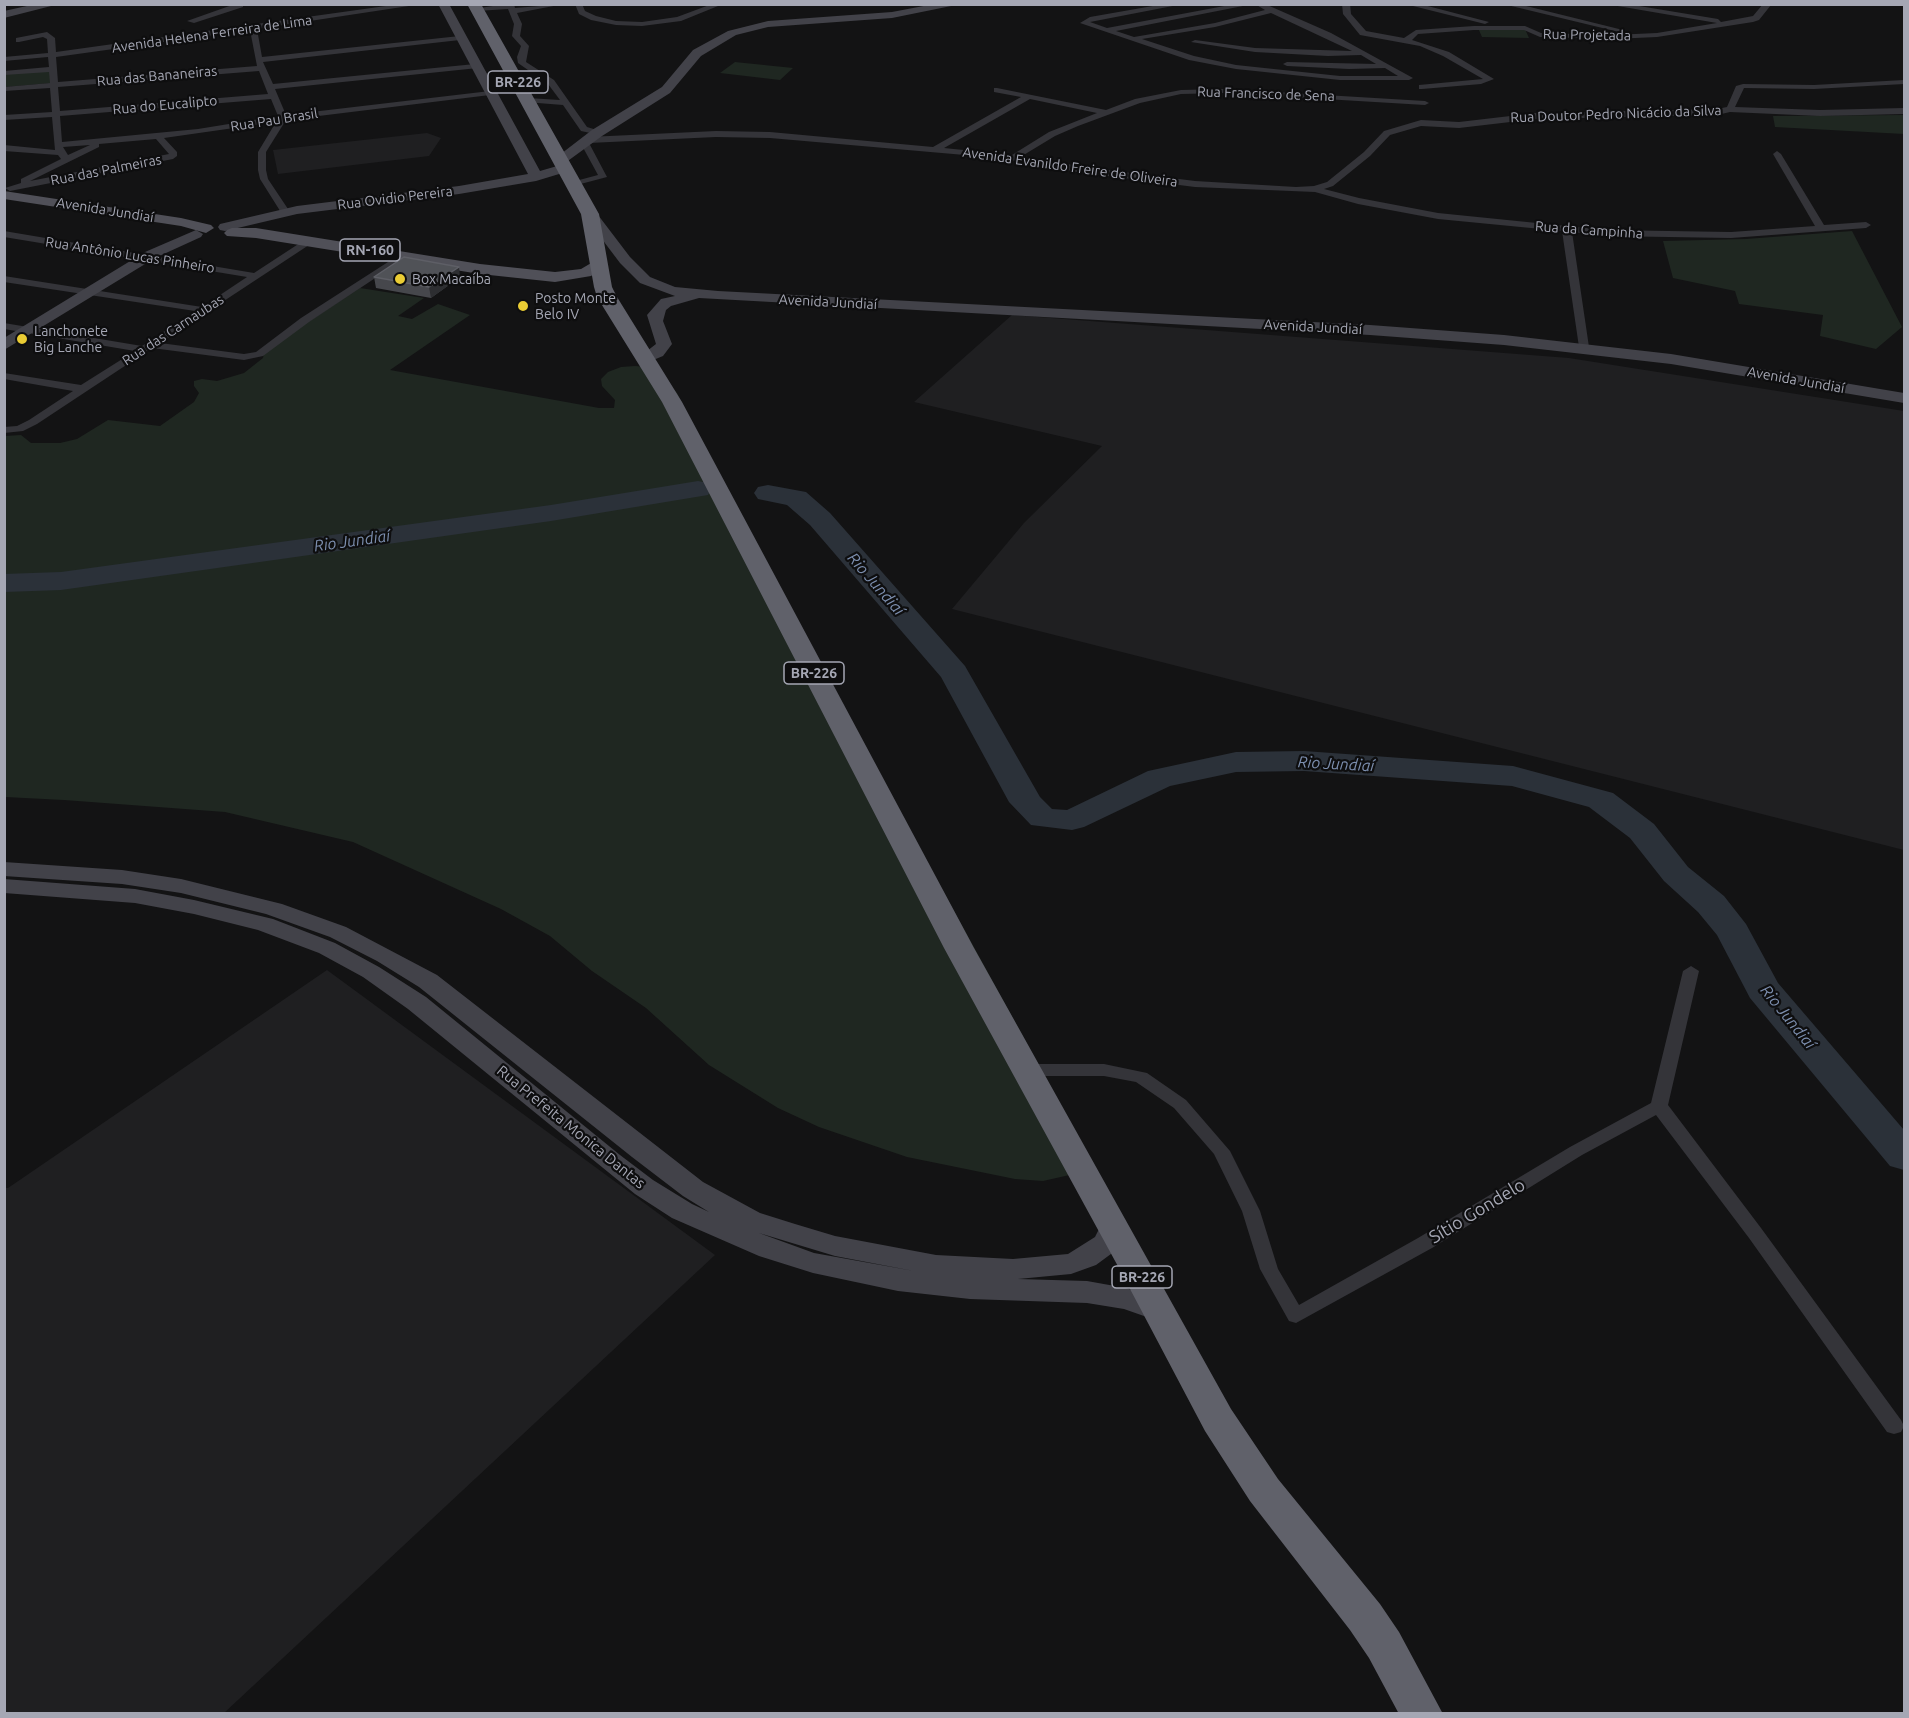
<!DOCTYPE html>
<html>
<head>
<meta charset="utf-8">
<style>
  body { margin:0 }
  #map { position:relative; width:1909px; height:1718px; overflow:hidden; background:#131314; font-family:Ubuntu,sans-serif }
  canvas { display:block }
  .frame { position:absolute; inset:0; border:6px solid #a5a7b4; pointer-events:none }
</style>
</head>
<body>
<div id="map">
<canvas width="1909" height="1718"></canvas>
<div class="frame"></div>
</div>
<script>
const c = document.querySelector('canvas').getContext('2d');
c.lineJoin = 'round';
function fillPath(path, color) { c.fillStyle = color; c.fill(path, 'evenodd'); }
const toPath = rows => new Path2D(rows.map(r => 'M' + r).join(''));
function stroke(path, color, width, dash) { c.strokeStyle = color; c.lineWidth = width; c.lineCap = dash ? 'butt' : 'round'; c.setLineDash(dash || []); c.stroke(path); }
function write(font, color, halo, rows, align = 'center') {
  c.font = font + ' Ubuntu,sans-serif'; c.lineWidth = 4.5; c.setLineDash([]); c.textBaseline = 'middle'; c.strokeStyle = halo; c.fillStyle = color; for (const [text, x, y, turn = 0] of rows) {
    c.save(); c.translate(x, y); c.rotate((+turn || 0) * Math.PI / 180); c.textAlign = isNaN(turn) ? turn : align; if (halo) c.strokeText(text, 0, 0); c.fillText(text, 0, 0); c.restore();
  }
}
const built = toPath([
  [427,133,441,138,429,156,278,174,273,150],
  [1012,315,1569,358,1904,411,1904,850,952,609,1024,523,1102,446,914,402],
  [327,970,715,1255,224,1713,5,1713,5,1188,8,1188]
]);
const green = toPath([
  [1478,28,1525,29,1529,38,1482,37],
  [735,62,793,68,780,80,720,73],
  [51,71,51,83,5,87,5,74],
  [1904,115,1904,134,1775,127,1773,116],
  [1852,231,1902,327,1876,349,1820,336,1823,315,1739,304,1735,291,1673,278,1663,241,1746,239],
  [360,288,424,298,398,316,412,319,438,304,470,315,390,370,599,408,614,408,615,400,602,386,601,379,608,372,621,367,635,366,647,367,662,376,677,393,761,560,1096,1169,1043,1181,1015,1179,907,1157,819,1127,778,1108,709,1065,646,1008,592,971,550,936,501,909,353,842,225,812,64,800,5,797,5,436,21,435,31,443,60,443,77,439,108,420,160,426,194,402,199,393,194,386,194,381,202,379,217,381,244,373,263,358,265,350]
]);
const river = toPath([
  [698,481,708,483,711,489,708,495,551,521,61,590,4,592,4,574,61,572,551,505,698,481],
  [768,485,806,492,830,513,965,666,1040,797,1052,809,1067,810,1148,771,1236,752,1304,751,1513,766,1613,793,1654,824,1688,867,1724,896,1746,924,1778,983,1904,1130,1904,1170,1890,1166,1750,998,1717,935,1698,912,1664,881,1630,838,1589,807,1512,786,1304,771,1236,772,1170,786,1084,827,1072,830,1031,825,1009,802,941,677,810,525,787,505,758,499,754,493,758,487,768,485]
]);
const street = toPath([
  [235,4,243,4,243,7,194,23,187,21,235,4],
  [400,4,422,4,257,29,262,57,460,36,464,38,460,40,263,62,273,84,475,64,478,64,478,68,275,89,286,115,490,91,494,93,490,95,286,120,266,152,266,170,268,179,290,212,288,214,282,214,260,179,258,170,258,152,276,122,164,138,177,152,177,156,173,159,10,191,5,188,21,183,21,179,61,159,58,155,4,151,4,145,55,150,52,117,4,120,4,115,52,112,50,88,4,91,4,87,50,83,49,72,4,75,4,71,49,67,48,57,4,61,4,57,48,53,47,39,43,37,19,42,16,42,16,38,47,32,55,38,56,52,400,4],
  [250,30,257,66,58,82,56,57,250,30],
  [259,71,268,94,60,111,58,87,259,71],
  [271,99,278,116,198,129,62,142,60,116,271,99],
  [156,139,169,154,30,181,99,147,99,144,156,139],
  [90,145,68,155,63,147,90,145],
  [506,4,514,4,515,8,564,4,517,13,522,24,520,36,529,46,526,62,554,80,587,127,600,131,600,135,581,131,563,105,525,102,524,100,528,98,560,100,548,84,518,63,517,57,521,46,512,36,514,24,508,9,477,11,473,9,506,4],
  [575,4,582,4,585,11,596,16,616,21,642,22,677,17,712,4,723,4,681,21,642,26,616,25,591,20,579,14,575,4],
  [1164,4,1183,4,1090,22,1107,28,1235,4,1253,4,1116,31,1134,37,1215,23,1265,10,1255,4,1265,4,1331,33,1413,78,1409,80,1340,80,1236,69,1189,60,1080,23,1090,17,1164,4],
  [1271,13,1352,51,1255,48,1195,40,1191,42,1255,52,1328,56,1361,55,1376,64,1287,62,1283,64,1287,66,1349,69,1385,68,1398,76,1340,76,1236,65,1194,56,1142,39,1215,27,1271,13],
  [1342,4,1350,4,1351,14,1366,31,1404,38,1416,30,1474,26,1525,26,1541,33,1613,35,1657,33,1717,23,1606,4,1627,4,1718,19,1721,22,1753,16,1763,4,1771,5,1759,20,1753,22,1657,37,1613,39,1540,37,1524,30,1474,30,1418,34,1412,40,1449,52,1494,79,1481,84,1422,89,1419,89,1419,85,1483,79,1443,56,1420,46,1360,35,1343,14,1342,4],
  [1405,4,1420,4,1489,22,1485,24,1405,4],
  [1503,4,1518,4,1623,30,1619,32,1503,4],
  [1904,80,1904,84,1814,89,1744,88,1735,107,1820,110,1904,108,1904,114,1820,116,1730,112,1717,115,1536,119,1459,128,1421,126,1390,135,1370,156,1333,186,1324,189,1359,198,1438,213,1606,230,1731,232,1815,226,1773,154,1777,151,1781,154,1824,225,1866,222,1871,225,1866,228,1731,238,1606,236,1572,232,1589,347,1584,350,1579,347,1562,231,1438,219,1358,204,1315,192,1195,187,1084,173,999,158,770,138,716,137,589,143,607,177,573,186,568,183,598,175,580,142,588,137,716,131,770,132,933,147,1021,97,994,92,994,88,997,88,1106,110,1135,99,1181,90,1224,89,1425,101,1429,103,1425,105,1224,93,1181,94,1140,103,1078,126,1055,136,1022,156,1084,167,1195,181,1296,187,1314,186,1327,182,1364,152,1384,131,1421,120,1459,122,1536,113,1717,109,1727,107,1736,86,1743,84,1814,85,1904,80],
  [1030,99,1097,113,1049,132,1012,155,944,148,1030,99],
  [4,231,254,273,306,239,312,239,312,243,160,343,244,354,256,352,301,318,402,253,410,255,309,322,263,356,244,360,152,348,37,424,23,431,4,433,4,427,17,426,29,420,73,391,4,379,4,373,81,385,135,351,4,329,4,323,142,346,195,311,4,282,4,276,202,307,247,277,4,237,4,231],
  [1691,966,1699,971,1668,1105,1761,1228,1901,1420,1904,1426,1901,1432,1894,1434,1887,1432,1749,1238,1656,1115,1582,1155,1432,1248,1296,1323,1289,1321,1260,1269,1242,1211,1214,1154,1174,1108,1136,1082,1104,1076,1027,1076,1021,1074,1019,1070,1021,1066,1027,1064,1104,1064,1147,1073,1186,1100,1230,1151,1260,1211,1278,1269,1299,1305,1418,1238,1570,1147,1651,1103,1683,971,1691,966]
]);
const secondary = toPath([
  [36,4,59,4,4,18,4,11,36,4],
  [438,4,449,4,540,171,564,164,571,168,569,171,536,181,459,194,297,214,225,231,220,230,218,227,220,224,297,206,459,186,528,174,438,4],
  [934,4,961,4,892,18,768,27,736,35,701,56,670,93,602,136,565,163,555,163,553,160,592,130,662,87,693,50,728,31,768,21,892,12,934,4],
  [590,210,595,211,630,257,650,277,675,287,718,291,1370,325,1504,335,1671,354,1904,393,1904,403,1671,364,1504,345,1370,335,699,298,671,306,666,310,663,321,672,344,663,356,646,363,638,358,656,344,647,315,661,299,675,296,640,283,620,263,583,214,590,210],
  [196,230,203,234,201,237,155,258,4,350,4,338,145,252,196,230],
  [4,862,122,870,181,879,282,904,346,927,437,975,703,1182,760,1213,795,1224,835,1236,936,1255,1013,1259,1068,1254,1095,1237,1104,1219,1114,1216,1124,1219,1128,1226,1115,1251,1096,1265,1071,1274,1018,1279,1087,1281,1126,1288,1171,1303,1175,1311,1171,1319,1161,1322,1124,1309,1087,1303,970,1299,898,1291,813,1273,759,1256,672,1218,635,1194,408,1009,363,977,319,953,258,930,194,914,135,903,4,893,4,879,135,889,194,900,273,919,335,943,379,967,426,997,620,1155,653,1180,692,1204,709,1212,683,1196,632,1157,419,987,377,961,330,937,266,914,181,893,122,884,4,876,4,862],
  [759,1233,835,1256,914,1271,814,1253,759,1233]
]);
const primary = toPath([
  [4,191,181,218,211,225,214,228,206,233,181,226,4,199,4,191],
  [232,228,256,228,480,264,555,272,581,269,598,259,606,264,591,276,555,282,480,274,256,238,227,236,224,233,227,230,232,228]
]);
const highway = toPath([
  [467,4,481,4,599,214,612,287,617,297,682,402,974,948,1231,1409,1278,1479,1380,1604,1399,1632,1443,1714,1399,1714,1369,1658,1350,1630,1250,1501,1205,1431,1120,1270,944,948,662,402,597,297,594,287,581,214,467,4]
]);
const wall = toPath([
  [374,277,460,277,431,298,376,288]
]);
const shadedWall = toPath([
  [459,267,460,277,431,298,429,287]
]);
const building = toPath([
  [404,257,459,267,429,287,374,277,404,257]
]);
const markers = [
  [400,279,6,"#eacc34"],
  [523,306,6,"#eacc34"],
  [22,339,6,"#eacc34"]
];
const farStreetnames = [
  ["Avenida Helena Ferreira de Lima",212,34,-8],
  ["Rua Projetada",1587,35,1],
  ["Rua das Bananeiras",157,76,-5],
  ["Rua Francisco de Sena",1266,94,2],
  ["Rua do Eucalipto",165,105,-5],
  ["Rua Doutor Pedro Nicácio da Silva",1616,114,-2],
  ["Rua Pau Brasil",274,120,-9],
  ["Avenida Evanildo Freire de Oliveira",1070,167,8],
  ["Rua das Palmeiras",106,170,-11],
  ["Rua Ovidio Pereira",395,198,-7],
  ["Avenida Jundiaí",105,210,9],
  ["Rua da Campinha",1589,230,4],
  ["Rua Antônio Lucas Pinheiro",130,255,9],
  ["Avenida Jundiaí",828,302,3],
  ["Avenida Jundiaí",1313,327,3],
  ["Rua das Carnaubas",173,330,-33],
  ["Avenida Jundiaí",1796,380,10]
];
const shields = [
  [518,82,60],
  [370,250,60],
  [814,673,60],
  [1142,1277,60]
];
const shieldNames = [
  ["BR-226",518,82],
  ["RN-160",370,250],
  ["BR-226",814,673],
  ["BR-226",1142,1277]
];
const farPoinames = [
  ["Box Macaíba",412,279],
  ["Posto Monte",535,298],
  ["Belo IV",535,314],
  ["Lanchonete",34,331],
  ["Big Lanche",34,347]
];
const streetNames = [
  ["Rua Prefeita Monica Dantas",571,1127,39]
];
const waterNames = [
  ["Rio Jundiaí",352,541,-8],
  ["Rio Jundiaí",876,584,49],
  ["Rio Jundiaí",1336,764,3],
  ["Rio Jundiaí",1788,1017,51]
];
const nearStreetnames = [
  ["Sítio Gondelo",1477,1211,-31]
];
fillPath(built, '#1f1f21');
fillPath(green, '#1f2721');
fillPath(river, '#2b3139');
fillPath(street, '#343439');
fillPath(secondary, '#424249');
fillPath(primary, '#505058');
fillPath(highway, '#60616a');
fillPath(wall, '#46474c');
fillPath(shadedWall, '#2d2e31');
fillPath(building, '#505257');
stroke(building, '#5e5f66', 1.5);
for (const [x, y, r, color] of markers) { const dot = new Path2D(); dot.arc(x, y, r, 0, 2 * Math.PI); c.fillStyle = color; c.fill(dot); stroke(dot, '#0e0e0f', 2); }
write('14px', '#a5a7b4', '#0e0e0f', farStreetnames);
for (const [x, y, w] of shields) { const box = new Path2D(); box.roundRect(x - w / 2, y - 11, w, 22, 4.5); c.fillStyle = '#0e0e0f'; c.fill(box); stroke(box, '#a5a7b4', 1.5); }
write('bold 14px', '#a5a7b4', null, shieldNames);
write('14px', '#a5a7b4', '#0e0e0f', farPoinames, 'left');
write('15px', '#a5a7b4', '#0e0e0f', streetNames);
write('italic 16px', '#7c8eae', '#0e0e0f', waterNames);
write('18px', '#a5a7b4', '#0e0e0f', nearStreetnames);
</script>
</body>
</html>
